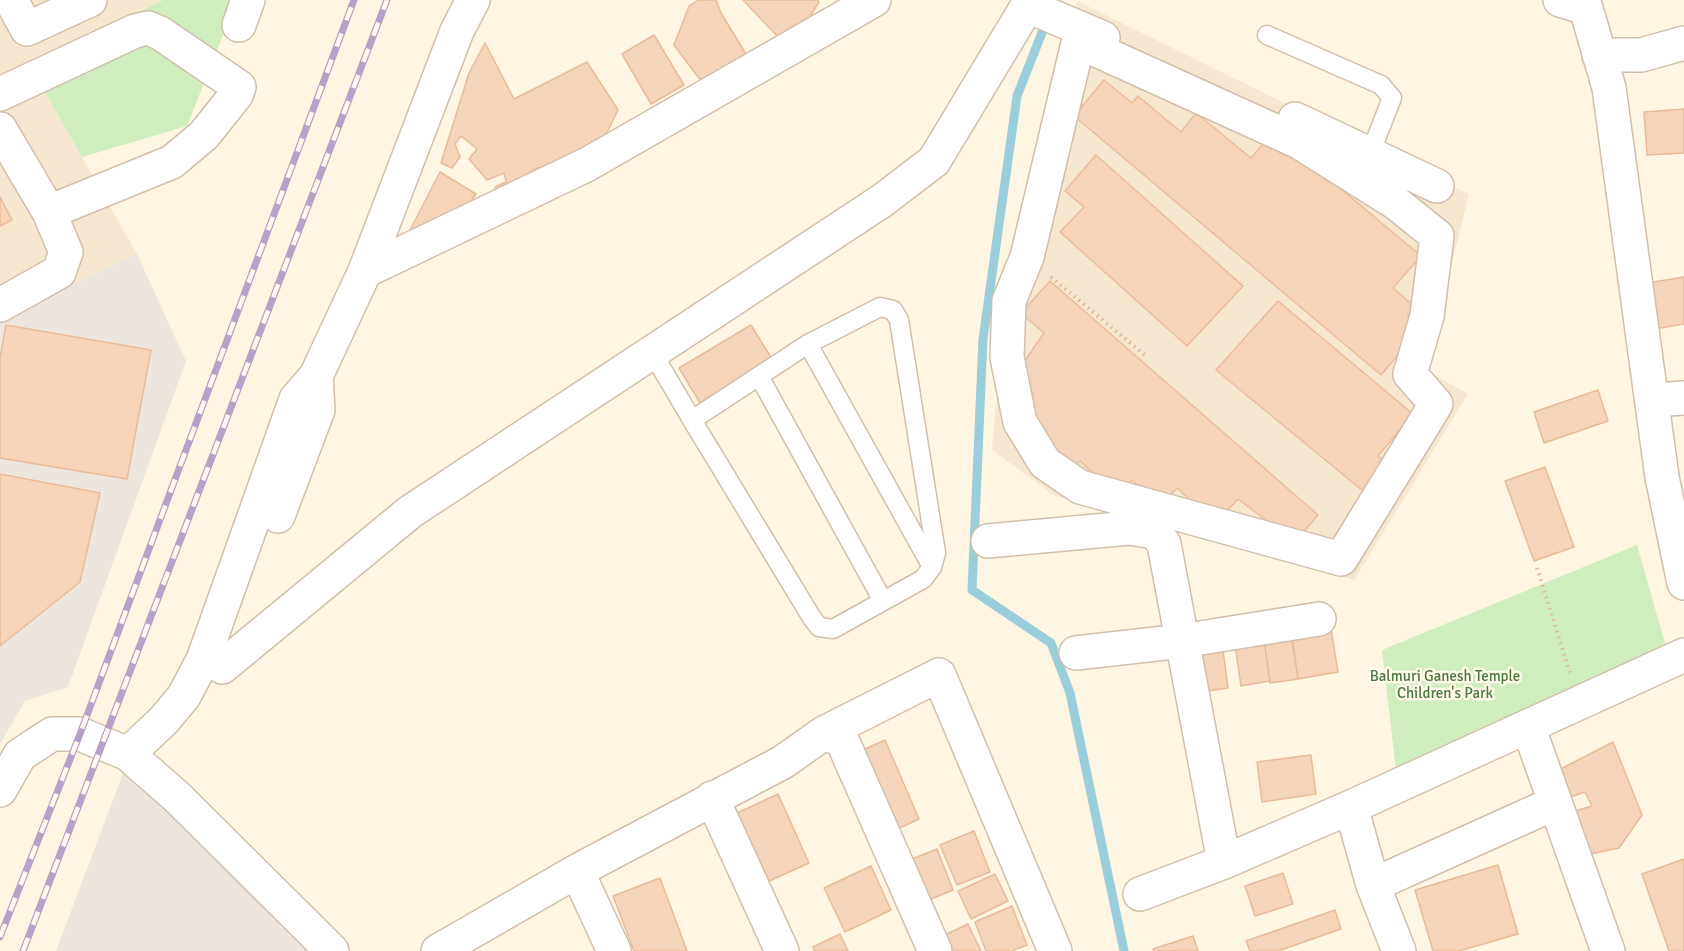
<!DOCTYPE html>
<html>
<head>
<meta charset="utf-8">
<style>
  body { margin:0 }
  canvas { display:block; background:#fef5e3 }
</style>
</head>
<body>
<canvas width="1684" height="951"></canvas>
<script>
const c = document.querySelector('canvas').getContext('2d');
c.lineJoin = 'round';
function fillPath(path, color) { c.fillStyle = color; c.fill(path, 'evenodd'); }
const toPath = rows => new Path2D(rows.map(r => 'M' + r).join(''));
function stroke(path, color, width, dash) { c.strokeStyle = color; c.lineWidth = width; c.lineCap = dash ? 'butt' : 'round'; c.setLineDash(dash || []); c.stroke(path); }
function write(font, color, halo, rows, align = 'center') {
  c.font = font + ' Signika,sans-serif'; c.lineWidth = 5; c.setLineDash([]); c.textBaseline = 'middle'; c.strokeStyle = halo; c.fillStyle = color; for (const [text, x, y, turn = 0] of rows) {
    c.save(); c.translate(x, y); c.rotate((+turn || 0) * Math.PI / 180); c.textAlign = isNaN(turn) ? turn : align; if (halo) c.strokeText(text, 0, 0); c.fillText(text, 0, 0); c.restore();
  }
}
const residential = toPath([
  [0,0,163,0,30,66,137,254,0,319],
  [1077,1,1469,194,1426,370,1468,394,1354,580,1055,496,992,450,1001,344]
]);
const industrial = toPath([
  [137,254,186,361,68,687,25,701,0,744,0,319],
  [128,760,336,951,56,951]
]);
const green = toPath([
  [163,0,237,0,187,126,82,157,30,66],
  [1637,545,1666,647,1396,770,1382,650]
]);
const stream = toPath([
  [1047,20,1017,96,983,339,972,590,1051,643,1070,693,1124,951]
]);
const building = toPath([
  [698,0,716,0,721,13,746,54,704,85,674,45,689,6,698,0],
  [743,0,818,0,819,2,809,18,779,38,743,0],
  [654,35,684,85,651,104,622,54,654,35],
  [485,43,514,99,587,62,618,110,601,145,533,170,534,180,497,199,495,187,506,182,504,173,487,180,469,159,477,149,461,136,455,144,460,157,452,168,441,163,469,73,485,43],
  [1104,80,1132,103,1138,96,1181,132,1196,113,1251,158,1273,132,1421,256,1393,288,1415,307,1408,315,1422,327,1381,375,1074,116,1104,80],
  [1684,109,1684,153,1647,155,1644,112,1684,109],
  [1096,155,1243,286,1187,346,1060,232,1084,207,1065,191,1096,155],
  [440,172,476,194,458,219,407,236,440,172],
  [0,197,12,220,0,226,0,197],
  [1684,277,1684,324,1655,329,1647,283,1684,277],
  [1050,281,1318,515,1295,542,1238,499,1216,523,1177,488,1160,505,1132,480,1118,496,1080,461,1068,473,1023,413,1033,393,1015,375,1044,333,1021,313,1050,281],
  [1278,301,1413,414,1378,456,1390,466,1363,491,1216,370,1278,301],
  [6,325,151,350,127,479,0,458,0,358,6,325],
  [751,325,772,359,700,403,679,368,751,325],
  [1598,390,1608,421,1544,443,1534,412,1598,390],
  [1545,467,1574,547,1534,561,1505,481,1545,467],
  [0,474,100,493,80,582,0,646,0,474],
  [1331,628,1338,672,1298,679,1291,635,1331,628],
  [1292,636,1298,679,1270,683,1264,640,1292,636],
  [1264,640,1270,681,1241,686,1235,645,1264,640],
  [1223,650,1228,688,1194,693,1188,656,1223,650],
  [885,740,919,819,889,833,854,754,885,740],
  [1613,742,1642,815,1619,848,1585,855,1568,813,1592,806,1585,792,1567,798,1557,771,1613,742],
  [1311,755,1316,794,1262,802,1257,762,1311,755],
  [778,794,809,863,765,883,735,814,778,794],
  [974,831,990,872,957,885,940,845,974,831],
  [937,849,953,890,919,904,902,863,937,849],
  [1684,859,1684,951,1669,951,1642,874,1684,859],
  [1498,865,1518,934,1459,951,1433,951,1415,890,1498,865],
  [871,866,891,910,845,932,824,888,871,866],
  [1283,873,1293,904,1255,916,1245,886,1283,873],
  [995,874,1008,901,971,919,958,891,995,874],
  [660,878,687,951,634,951,613,896,660,878],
  [1012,906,1027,945,1011,951,986,951,975,922,1012,906],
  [1335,910,1341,929,1278,951,1250,951,1246,941,1335,910],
  [968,924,981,951,941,951,936,939,968,924],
  [840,934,848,951,815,951,813,947,840,934],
  [1193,936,1198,951,1154,951,1153,949,1193,936]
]);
const path = toPath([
  [1051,277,1147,357],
  [1537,568,1570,673]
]);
const service = toPath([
  [1267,35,1381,85,1392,98,1370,154],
  [808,344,932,567],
  [652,352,692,420,812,618,819,627,833,629,923,579,932,567,936,553,899,320,893,310,880,307,808,344,692,420],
  [759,376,883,601]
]);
const minor = toPath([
  [11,0,27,29,90,0],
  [1028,6,1103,38],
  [239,25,248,0],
  [1079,42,1299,142,1396,203,1437,236,1427,316,1410,374,1436,404,1341,559,1080,487,1045,463,1020,422,1007,357,1009,301,1027,257,1079,39,1082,29],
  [1599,55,1641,55,1684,43],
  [0,94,135,31,148,28,160,33,239,87,236,95,204,135,172,162,49,212],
  [1295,119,1437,186],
  [0,129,49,212,66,252,59,272,0,305],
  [365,271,588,164,874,0],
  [1654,400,1684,398],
  [988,541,1129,528,1155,532,1164,544,1224,862,1351,807,1684,655],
  [1076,653,1182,641,1319,619],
  [1528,726,1608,951],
  [824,733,939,675,1055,951],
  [712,798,782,951],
  [1351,807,1373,885],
  [577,871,614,951],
  [1140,894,1224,862],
  [438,951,577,871,783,762,824,733,842,740,935,951],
  [1399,951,1373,885,1555,803]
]);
const tertiary = toPath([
  [1560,0,1586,8,1609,88,1662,477,1684,583],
  [278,516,318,410,316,376],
  [222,667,410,512,883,200,934,161,1031,0],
  [128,754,164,720,184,696,203,660,296,399,316,376,365,271,457,31,473,0],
  [0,790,20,755,52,734,80,734,128,754,177,797,332,951]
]);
const rail = toPath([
  [0,937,80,734,354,0],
  [23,951,387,0]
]);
const parkNames = [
  ["Balmuri Ganesh Temple",1445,677],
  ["Children's Park",1445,694]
];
fillPath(residential, '#f6e7d1');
fillPath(industrial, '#ede6de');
fillPath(green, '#d0edc0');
stroke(stream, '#9bcedb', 9);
fillPath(building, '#f5d4b9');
stroke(building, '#e9bb98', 1.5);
stroke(service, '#d2bfab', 21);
stroke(minor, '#d2bfab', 36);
stroke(tertiary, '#d2bfab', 36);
stroke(path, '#dab79c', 4, [1.5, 4.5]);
stroke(service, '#fff', 18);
stroke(minor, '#fff', 33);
stroke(tertiary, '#fff', 33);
stroke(rail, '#b8a1c8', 7);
stroke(rail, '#fff8eb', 4.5, [14]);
write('15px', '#4b793c', '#fff8eb', parkNames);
</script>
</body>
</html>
